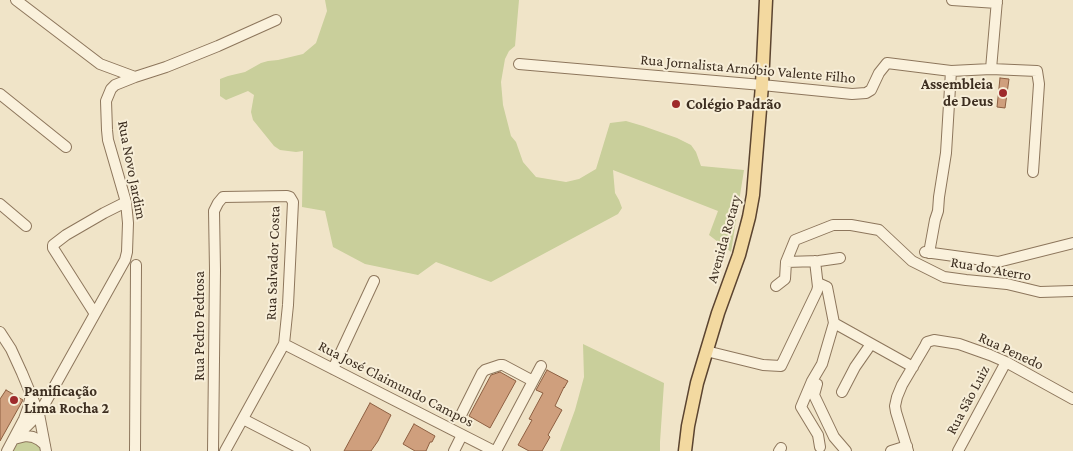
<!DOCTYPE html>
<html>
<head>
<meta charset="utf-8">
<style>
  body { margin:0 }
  canvas { display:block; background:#f0e4c8 }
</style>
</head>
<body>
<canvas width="1073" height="451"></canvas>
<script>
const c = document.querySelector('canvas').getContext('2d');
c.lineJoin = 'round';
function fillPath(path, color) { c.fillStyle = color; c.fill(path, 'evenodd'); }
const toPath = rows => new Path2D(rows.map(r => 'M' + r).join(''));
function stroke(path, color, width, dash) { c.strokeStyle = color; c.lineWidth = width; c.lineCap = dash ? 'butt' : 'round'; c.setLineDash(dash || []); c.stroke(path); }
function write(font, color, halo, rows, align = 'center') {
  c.font = font + ' "Crimson Pro",serif'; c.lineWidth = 4; c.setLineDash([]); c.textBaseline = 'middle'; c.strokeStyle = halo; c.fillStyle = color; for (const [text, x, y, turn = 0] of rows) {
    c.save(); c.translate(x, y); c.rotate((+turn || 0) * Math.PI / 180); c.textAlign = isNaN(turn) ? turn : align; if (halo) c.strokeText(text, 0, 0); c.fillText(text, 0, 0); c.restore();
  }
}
const green = toPath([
  [325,0,519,0,515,46,509,51,505,59,501,82,503,105,511,136,516,142,523,162,536,177,566,182,579,179,596,169,610,123,626,121,643,126,677,138,691,145,696,152,701,166,744,170,731,252,709,235,718,211,613,170,615,193,619,200,622,208,618,214,491,282,436,262,418,275,365,264,333,247,325,211,302,207,303,151,296,152,280,150,274,146,253,120,251,112,254,95,248,91,226,100,220,96,220,79,228,76,245,72,261,63,268,61,278,60,303,54,316,43,327,11],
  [583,344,664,383,660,442,660,451,560,451,575,410,584,377],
  [31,439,41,447,41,451,9,451,10,448,20,440]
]);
const building = toPath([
  [1000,78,1009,79,1005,108,997,107,1000,78],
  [547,370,568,381,564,388,564,387,555,406,562,410,548,435,550,437,542,451,529,451,518,445,532,420,529,419,543,393,536,390,547,370],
  [500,372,516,381,490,428,469,416,491,375,500,372],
  [6,390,23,400,0,441,0,399,6,390],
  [370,403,391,415,378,441,371,451,344,451,370,403],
  [414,424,435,436,432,442,430,442,426,451,415,451,403,444,414,424]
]);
const minor = toPath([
  [16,0,100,64,135,77],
  [952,0,997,3],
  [519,64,762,85,852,94,866,93,871,90,879,73,887,63,951,71,991,69,1037,71,1039,84,1033,172],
  [991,69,997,0],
  [0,94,66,147],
  [0,204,26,226],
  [925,252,998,262,1073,243],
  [929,253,935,220,938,211,939,197,946,153,951,71],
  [786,262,819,261,840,258],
  [818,283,827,287,834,323,822,364,812,381,801,407,818,435,820,447],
  [776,286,785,279,786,262,795,240,833,225,851,225,879,230,912,261,944,277,966,280,1007,284,1040,292,1073,291],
  [95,314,53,248,53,245,66,235,104,213,126,202],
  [834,323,913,367],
  [0,332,11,349,22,373,39,414,46,451],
  [284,344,494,451],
  [706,351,763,365,781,366,817,291,818,287,815,261],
  [333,369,374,281],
  [815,383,817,384,814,395,834,437,846,451],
  [842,392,855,367,871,344],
  [461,415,482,373,485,370,500,365,503,365,533,381],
  [243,419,305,451],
  [14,439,26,436,33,437,39,440,45,445],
  [13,440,39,414,125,260,127,252,128,223,126,202,108,140,107,130,106,101,111,89,115,85,135,77,166,67,218,46,276,20],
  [7,451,24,419,28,408,31,395],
  [135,451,136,265],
  [213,451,215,270,214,211,218,203,223,197,287,196,290,197,293,202,288,305,284,344,225,451],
  [454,451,462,435],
  [496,451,541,366],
  [779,451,781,448],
  [891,451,907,446],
  [908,451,896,412,895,406,897,397,902,385,925,346,927,342,934,340,959,344,990,355,1006,362,1073,399],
  [958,451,1006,362]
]);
const major = toPath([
  [685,451,688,426,697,383,718,313,739,255,749,217,753,195,762,85,766,0]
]);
const markers = [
  [1003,93,5,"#9e2a2b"],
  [676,104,5,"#9e2a2b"],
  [14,400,5,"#9e2a2b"]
];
const streetNames = [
  ["Rua Jornalista Arnóbio Valente Filho",748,69,5],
  ["Rua Novo Jardim",132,170,79],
  ["Avenida Rotary",724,239,-74],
  ["Rua Salvador Costa",273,263,-88],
  ["Rua do Aterro",991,269,10],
  ["Rua Pedro Pedrosa",199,326,-90],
  ["Rua Penedo",1011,351,25],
  ["Rua José Claimundo Campos",396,384,27],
  ["Rua São Luiz",968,400,-62]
];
const poiNames = [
  ["Assembleia",993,84,"right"],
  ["de Deus",993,101,"right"],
  ["Colégio Padrão",686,104],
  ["Panificação",24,391],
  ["Lima Rocha 2",24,408]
];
fillPath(green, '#c9cf9b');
fillPath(building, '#cf9f7d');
stroke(building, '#8d5f41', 1);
stroke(minor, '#8d765c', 12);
stroke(major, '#5b4430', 15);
stroke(minor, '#faf1dc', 10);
stroke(major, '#f3d9a0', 12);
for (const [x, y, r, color] of markers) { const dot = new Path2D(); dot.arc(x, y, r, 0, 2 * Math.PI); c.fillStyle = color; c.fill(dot); stroke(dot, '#f7eed8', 2); }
write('15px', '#3d2e20', '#f7eed8', streetNames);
write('bold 15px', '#3d2e20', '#f7eed8', poiNames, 'left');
</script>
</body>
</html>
